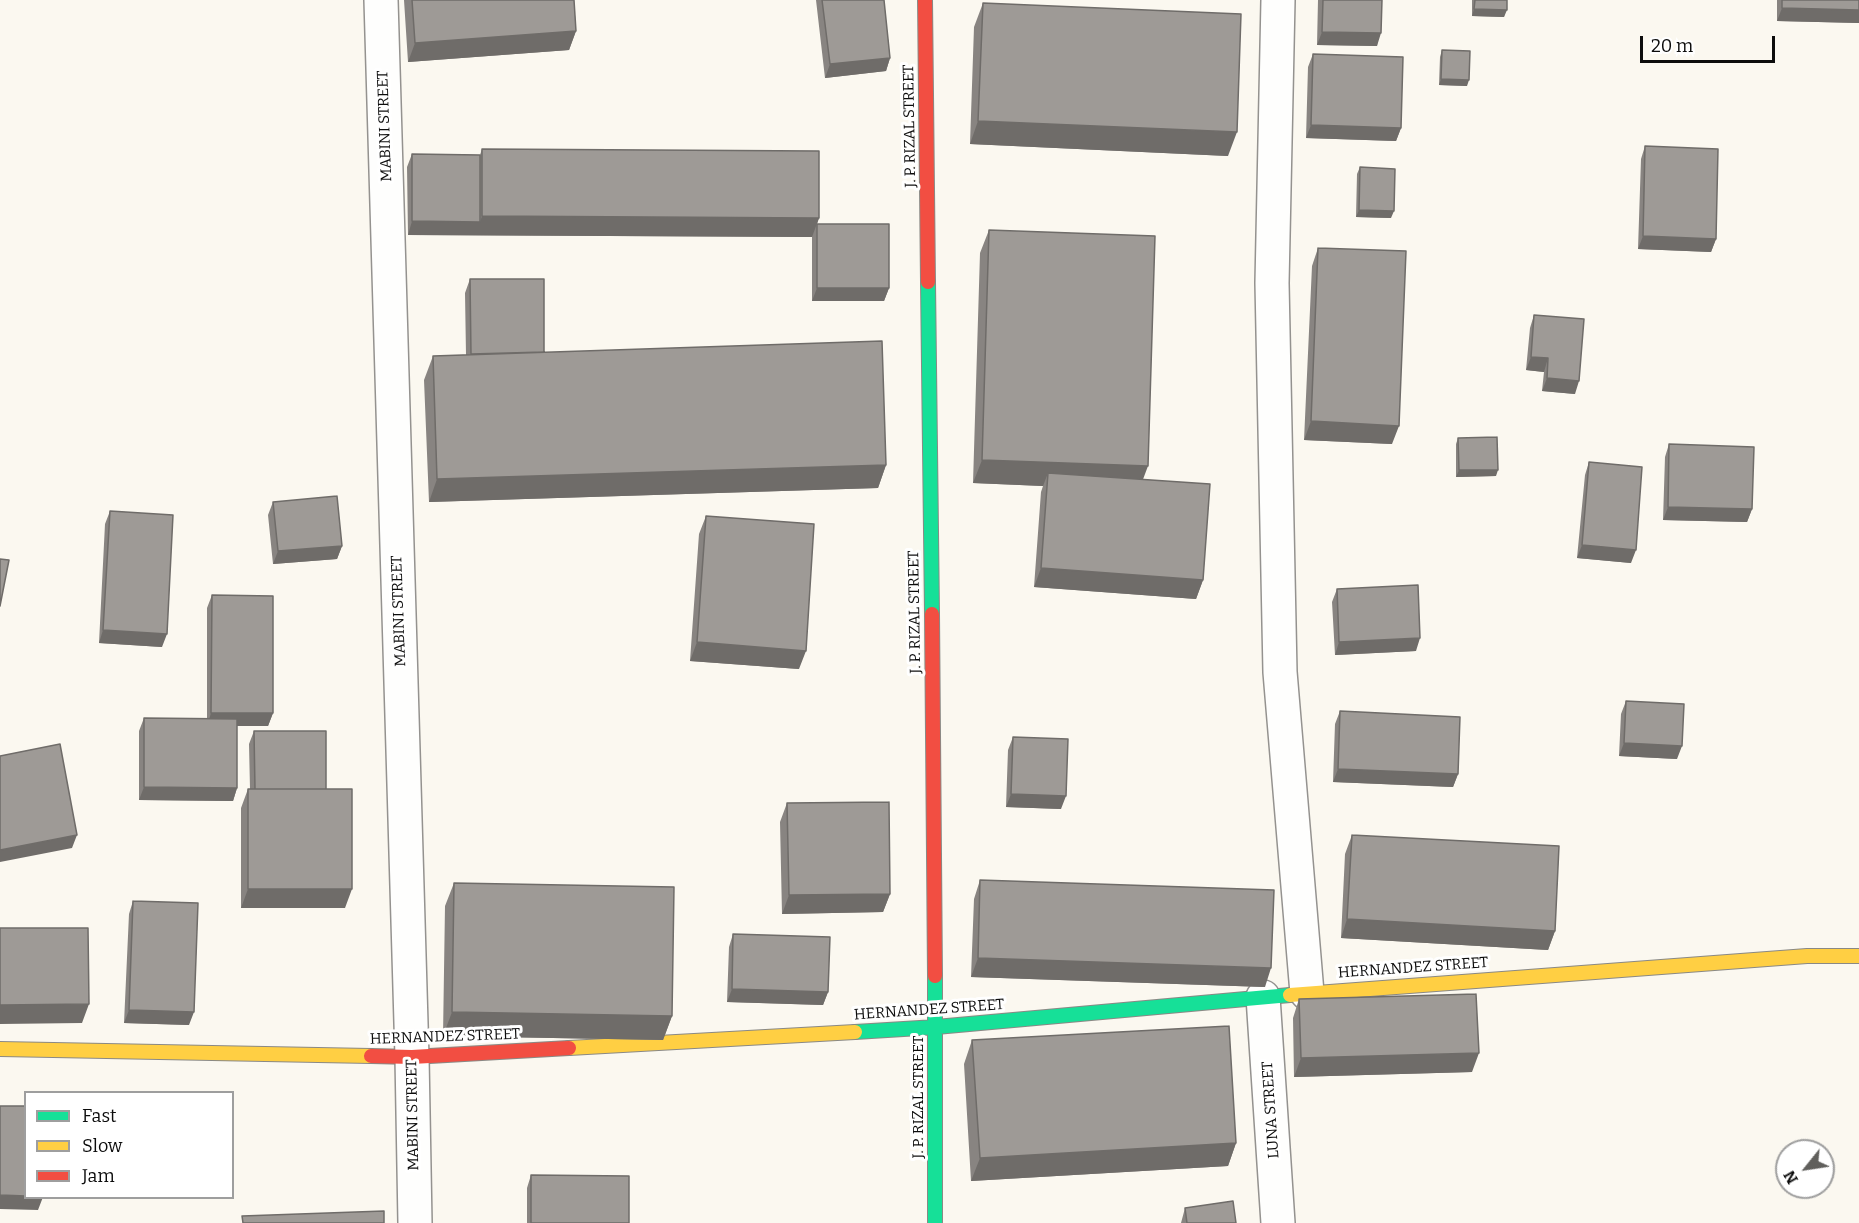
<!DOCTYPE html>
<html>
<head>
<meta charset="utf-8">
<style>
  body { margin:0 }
  #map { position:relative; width:1859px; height:1223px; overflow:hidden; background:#fbf8f0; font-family:Bitter,serif }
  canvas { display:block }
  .legend { position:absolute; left:24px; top:1091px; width:210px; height:108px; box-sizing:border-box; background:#fff; border:2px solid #9e9e9e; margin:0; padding:8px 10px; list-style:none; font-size:18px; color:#0c0c0c }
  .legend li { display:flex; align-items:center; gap:12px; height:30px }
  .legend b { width:30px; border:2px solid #9e9e9e }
  .north { position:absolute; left:1775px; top:1139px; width:60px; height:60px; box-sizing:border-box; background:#fff; border:2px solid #9e9e9e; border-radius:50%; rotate:240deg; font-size:16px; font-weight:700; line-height:24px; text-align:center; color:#0c0c0c }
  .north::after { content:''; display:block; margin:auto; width:21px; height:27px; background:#605f5c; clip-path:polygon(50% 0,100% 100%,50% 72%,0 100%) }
  .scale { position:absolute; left:1640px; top:36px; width:135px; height:27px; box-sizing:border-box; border:3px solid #0c0c0c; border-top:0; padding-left:8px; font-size:18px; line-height:21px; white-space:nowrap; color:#0c0c0c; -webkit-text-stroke:4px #fff; paint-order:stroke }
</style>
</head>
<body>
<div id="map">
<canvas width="1859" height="1223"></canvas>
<ul class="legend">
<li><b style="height:8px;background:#16e098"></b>Fast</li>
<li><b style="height:8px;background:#ffcf43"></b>Slow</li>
<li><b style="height:8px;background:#f24e42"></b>Jam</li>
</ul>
<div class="north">N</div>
<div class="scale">20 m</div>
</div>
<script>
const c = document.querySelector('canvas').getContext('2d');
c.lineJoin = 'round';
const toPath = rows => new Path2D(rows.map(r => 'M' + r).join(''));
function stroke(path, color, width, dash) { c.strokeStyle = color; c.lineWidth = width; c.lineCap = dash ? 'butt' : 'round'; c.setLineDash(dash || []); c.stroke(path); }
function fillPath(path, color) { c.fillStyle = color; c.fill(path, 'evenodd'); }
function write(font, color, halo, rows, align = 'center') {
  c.font = font + ' Bitter,serif'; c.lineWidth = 6; c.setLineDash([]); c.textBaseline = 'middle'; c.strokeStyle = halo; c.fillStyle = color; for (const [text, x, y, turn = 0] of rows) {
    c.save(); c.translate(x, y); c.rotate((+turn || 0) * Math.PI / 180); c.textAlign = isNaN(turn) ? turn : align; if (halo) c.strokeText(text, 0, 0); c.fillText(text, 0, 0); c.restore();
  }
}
const street = toPath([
  [381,0,412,1057,415,1223],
  [1278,0,1272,283,1280,672,1307,993],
  [1263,997,1278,1223]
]);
const fast = toPath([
  [928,282,932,614],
  [855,1032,936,1027,1290,995],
  [935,1223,935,976]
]);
const slow = toPath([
  [1290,995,1807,956,1859,956],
  [569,1048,855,1032],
  [0,1049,371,1056]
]);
const jam = toPath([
  [925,0,928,282],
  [932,614,935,976],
  [371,1056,412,1057,569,1048]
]);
const wall = toPath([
  [404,0,574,0,576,31,569,50,408,62],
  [816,0,884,0,890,58,886,71,825,78],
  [1318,0,1382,0,1377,46,1317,45],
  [1472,0,1507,0,1504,17,1472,16],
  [1777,0,1859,0,1859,23,1777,21],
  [983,3,1228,156,970,144,974,27],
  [1442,50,1467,86,1439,85,1440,57],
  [1313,54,1401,128,1396,141,1306,138,1308,67],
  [1645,146,1716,239,1711,252,1638,249,1641,159],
  [482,149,819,218,817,224,889,288,884,301,812,301,812,237,408,235,407,167,412,154,480,155],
  [1360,167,1391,218,1356,217,1357,174],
  [989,230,1143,480,1203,580,1196,599,1034,587,1041,492,1043,486,973,483,980,253],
  [1318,248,1392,444,1304,440,1312,266],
  [470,279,544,352,886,465,878,488,429,502,424,380,433,356,466,355,465,293],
  [1534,315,1575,394,1542,391,1544,372,1526,370,1530,328],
  [1458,438,1496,476,1456,477,1456,444],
  [1669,444,1752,509,1747,522,1663,520,1665,457],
  [1589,462,1631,563,1577,558,1585,475],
  [273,502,342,546,337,559,273,564,268,515],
  [110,511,162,647,99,643,105,524],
  [706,516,799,669,690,661,699,534],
  [1337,589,1416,651,1335,655,1332,602],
  [212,595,273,713,268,726,237,726,237,788,233,801,139,800,139,731,144,718,207,718,207,608],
  [1626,701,1677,759,1619,756,1621,714],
  [1340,711,1458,774,1453,787,1333,782,1335,724],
  [254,731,326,789,345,908,241,908,241,808,248,789,250,789,249,744],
  [1013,737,1061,809,1006,807,1008,750],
  [787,803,890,894,883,912,782,914,780,822],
  [1352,835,1555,931,1548,950,1341,938,1345,854],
  [980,880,1265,987,971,977,974,899],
  [454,883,672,1016,663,1040,443,1036,445,906],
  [133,901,189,1025,124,1023,129,914],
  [733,934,828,992,823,1005,727,1002,729,947],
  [1299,999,1472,1072,1294,1077,1293,1018],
  [972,1040,1236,1143,1228,1166,971,1181,964,1064],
  [531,1175,629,1223,527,1223,527,1188],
  [1185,1208,1236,1223,1181,1223]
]);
const shadedWall = toPath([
  [1782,8,1859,10,1859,23,1777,21],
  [1474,9,1507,10,1504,17,1472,16],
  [576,31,569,50,408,62,415,43],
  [1322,32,1381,33,1377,46,1317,45],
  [890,58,886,71,825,78,830,64],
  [1441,79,1469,80,1467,86,1439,85],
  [978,121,1237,132,1228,156,970,144],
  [1311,125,1401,128,1396,141,1306,138],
  [1359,210,1394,211,1391,218,1356,217],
  [482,216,819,218,812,237,408,235,412,221,480,222],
  [1643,236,1716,239,1711,252,1638,249],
  [817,288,889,288,884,301,812,301],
  [1531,357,1548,358,1544,372,1526,370],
  [1547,378,1579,381,1575,394,1542,391],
  [1311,421,1399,426,1392,444,1304,440],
  [982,460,1148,466,1139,490,1048,473,1043,486,973,483],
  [886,465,878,488,429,502,437,479],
  [1459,470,1498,470,1496,476,1456,477],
  [1668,507,1752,509,1747,522,1663,520],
  [1582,545,1636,550,1631,563,1577,558],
  [342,546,337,559,273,564,278,551],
  [1041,568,1203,580,1196,599,1034,587],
  [103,630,167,634,162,647,99,643],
  [1420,638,1416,651,1335,655,1339,642],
  [697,642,806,651,799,669,690,661],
  [211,713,273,713,268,726,207,726],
  [1624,743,1682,746,1677,759,1619,756],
  [1338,769,1458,774,1453,787,1333,782],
  [144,787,237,788,233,801,139,800],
  [1011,794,1066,796,1061,809,1006,807],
  [77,835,72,848,0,862,0,850],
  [248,889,352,889,345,908,241,908],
  [890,894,883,912,782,914,789,895],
  [1347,919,1555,931,1548,950,1341,938],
  [978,958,1271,968,1265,987,971,977],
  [732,989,828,992,823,1005,727,1002],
  [89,1004,82,1023,0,1024,0,1005],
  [129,1010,194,1012,189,1025,124,1023],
  [452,1012,672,1016,663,1040,443,1036],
  [1479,1053,1472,1072,1294,1077,1301,1058],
  [1236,1143,1228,1166,971,1181,980,1158],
  [0,1195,26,1196,26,1197,43,1197,38,1210,0,1209]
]);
const building = toPath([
  [412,0,574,0,576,31,415,43,412,0],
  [822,0,884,0,890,58,830,64,822,0],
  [1323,0,1382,0,1381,33,1322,32,1323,0],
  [1475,0,1507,0,1507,10,1474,9,1475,0],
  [1782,0,1859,0,1859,10,1782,8,1782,0],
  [983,3,1241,14,1237,132,978,121,983,3],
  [1442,50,1470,51,1469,80,1441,79,1442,50],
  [1313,54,1403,57,1401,128,1311,125,1313,54],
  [1645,146,1718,149,1716,239,1643,236,1645,146],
  [482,149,819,151,819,218,482,216,482,149],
  [412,154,480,155,480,222,412,221,412,154],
  [1360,167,1395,169,1394,211,1359,210,1360,167],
  [817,224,889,224,889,288,817,288,817,224],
  [989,230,1155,236,1148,466,982,460,989,230],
  [1318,248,1406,251,1399,426,1311,421,1318,248],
  [470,279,544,279,544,352,471,354,470,279],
  [1534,315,1584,319,1579,381,1547,378,1548,358,1531,357,1534,315],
  [882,341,886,465,437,479,433,356,882,341],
  [1497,437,1498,470,1459,470,1458,438,1497,437],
  [1669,444,1754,447,1752,509,1668,507,1669,444],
  [1589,462,1642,467,1636,550,1582,545,1589,462],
  [1048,473,1210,484,1203,580,1041,568,1048,473],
  [337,496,342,546,278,551,273,502,337,496],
  [110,511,173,515,167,634,103,630,110,511],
  [706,516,814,524,806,651,697,642,706,516],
  [0,559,9,560,0,606,0,559],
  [1418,585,1420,638,1339,642,1337,589,1418,585],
  [212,595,273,596,273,713,211,713,212,595],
  [1626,701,1684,704,1682,746,1624,743,1626,701],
  [1340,711,1460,717,1458,774,1338,769,1340,711],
  [144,718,237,719,237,788,144,787,144,718],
  [254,731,326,731,326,789,255,789,254,731],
  [1013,737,1068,739,1066,796,1011,794,1013,737],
  [60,744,77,835,0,850,0,756,60,744],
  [248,789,352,789,352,889,248,889,248,789],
  [889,802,890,894,789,895,787,803,889,802],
  [1352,835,1559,846,1555,931,1347,919,1352,835],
  [980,880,1274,890,1271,968,978,958,980,880],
  [454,883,674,887,672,1016,452,1012,454,883],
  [133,901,198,903,194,1012,129,1010,133,901],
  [0,928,88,928,89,1004,0,1005,0,928],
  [733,934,830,937,828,992,732,989,733,934],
  [1476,994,1479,1053,1301,1058,1299,999,1476,994],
  [1229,1026,1236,1143,980,1158,972,1040,1229,1026],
  [0,1106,26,1106,26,1196,0,1195,0,1106],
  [531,1175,629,1176,629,1223,531,1223,531,1175],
  [1233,1201,1236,1223,1187,1223,1185,1208,1233,1201],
  [384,1211,384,1223,243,1223,242,1216,384,1211]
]);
const streetNames = [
  ["MABINI STREET",385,126,-92],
  ["J. P. RIZAL STREET",910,126,-91],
  ["MABINI STREET",399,611,-92],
  ["J. P. RIZAL STREET",915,612,-91],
  ["HERNANDEZ STREET",1413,968,-4],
  ["HERNANDEZ STREET",929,1010,-4],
  ["HERNANDEZ STREET",445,1037,-2],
  ["J. P. RIZAL STREET",919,1097,-90],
  ["LUNA STREET",1271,1110,-94],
  ["MABINI STREET",413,1115,-91]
];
stroke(street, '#94928f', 36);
stroke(fast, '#8a8985', 16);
stroke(slow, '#8a8985', 16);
stroke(jam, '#8a8985', 16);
stroke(street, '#fefefd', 33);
stroke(fast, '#16e098', 14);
stroke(slow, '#ffcf43', 14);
stroke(jam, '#f24e42', 14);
fillPath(wall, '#888481');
fillPath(shadedWall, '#6f6c69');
fillPath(building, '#9e9a96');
stroke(building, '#6f6c69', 1.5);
write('15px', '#0c0c0c', '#fff', streetNames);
</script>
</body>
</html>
